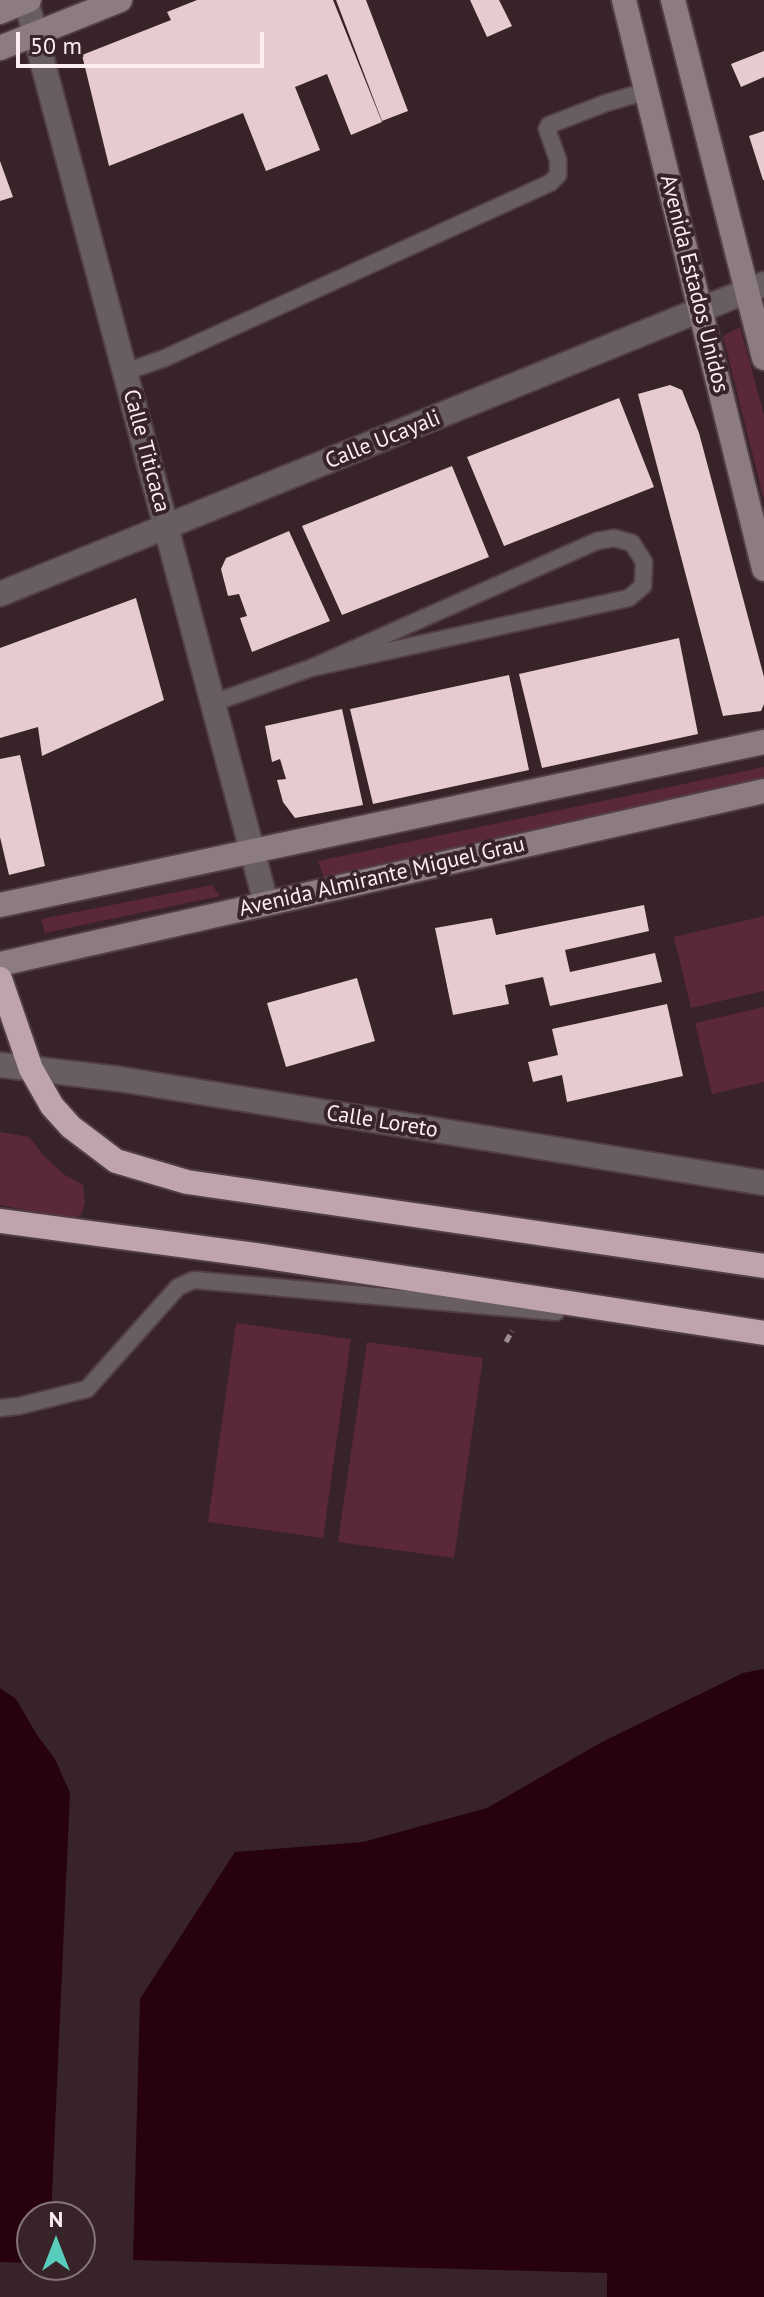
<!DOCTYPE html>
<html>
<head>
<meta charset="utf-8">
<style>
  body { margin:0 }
  #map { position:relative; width:764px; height:2297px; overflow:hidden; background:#372328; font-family:"PT Sans",sans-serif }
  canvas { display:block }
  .north { position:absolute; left:16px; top:2201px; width:80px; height:80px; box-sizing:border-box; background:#372328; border:2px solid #857478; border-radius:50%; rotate:0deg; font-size:22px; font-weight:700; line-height:32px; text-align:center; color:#fbedf0 }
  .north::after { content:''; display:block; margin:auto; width:28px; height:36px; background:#5acebd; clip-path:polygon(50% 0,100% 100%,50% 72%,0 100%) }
  .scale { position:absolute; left:16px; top:32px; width:248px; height:36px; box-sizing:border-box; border:4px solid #fbedf0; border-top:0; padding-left:10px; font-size:24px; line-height:28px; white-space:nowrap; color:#fbedf0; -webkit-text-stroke:6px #372328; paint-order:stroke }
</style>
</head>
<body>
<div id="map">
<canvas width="764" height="2297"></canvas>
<div class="north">N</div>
<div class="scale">50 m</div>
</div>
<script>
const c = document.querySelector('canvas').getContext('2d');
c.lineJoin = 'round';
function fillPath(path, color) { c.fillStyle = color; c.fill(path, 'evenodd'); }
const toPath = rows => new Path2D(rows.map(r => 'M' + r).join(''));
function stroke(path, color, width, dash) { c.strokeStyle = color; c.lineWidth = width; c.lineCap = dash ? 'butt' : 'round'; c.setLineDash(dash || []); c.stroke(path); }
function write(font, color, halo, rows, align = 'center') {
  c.font = font + ' "PT Sans",sans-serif'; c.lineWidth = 8; c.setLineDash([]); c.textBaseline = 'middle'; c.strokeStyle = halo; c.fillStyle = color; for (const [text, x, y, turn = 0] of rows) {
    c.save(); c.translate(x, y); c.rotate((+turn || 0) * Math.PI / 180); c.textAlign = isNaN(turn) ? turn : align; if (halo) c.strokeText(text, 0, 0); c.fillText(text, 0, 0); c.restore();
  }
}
const green = toPath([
  [740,327,764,415,764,500,723,336],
  [764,767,764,782,324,878,318,861],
  [212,885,220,896,45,933,41,919],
  [764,916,764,991,691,1008,674,937],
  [764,1007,764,1082,712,1094,695,1023],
  [0,1132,29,1137,45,1157,65,1175,83,1185,85,1202,82,1213,78,1217,73,1219,0,1205],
  [236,1323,351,1339,323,1538,208,1522],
  [367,1342,483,1358,454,1558,338,1542]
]);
const water = toPath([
  [764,1669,764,2297,607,2297,607,2273,133,2260,140,1999,235,1852,363,1842,487,1808,602,1742,743,1673],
  [0,1688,16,1699,37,1735,55,1759,70,1793,51,2217,32,2217,32,2263,0,2262]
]);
const building = toPath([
  [197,0,333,0,382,122,351,135,327,74,295,87,320,150,266,171,243,113,109,166,82,55,171,20,167,12],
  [336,0,366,0,408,111,382,121],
  [470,0,499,0,512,26,487,37],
  [764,51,764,77,741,87,731,64],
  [764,131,764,180,763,180,749,136],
  [0,161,13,197,0,201],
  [670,385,682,390,699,433,764,677,764,704,761,711,723,716,638,394],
  [619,398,654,487,504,546,467,457],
  [452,466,489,557,342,615,302,526],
  [289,531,330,621,252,652,240,618,247,616,239,594,228,596,221,569,226,558],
  [136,598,164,700,42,756,38,727,0,738,0,648],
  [679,638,698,734,542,768,519,674],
  [509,675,529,770,373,804,350,709],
  [342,709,363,805,295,818,283,802,277,780,286,779,280,759,272,762,265,726],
  [20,755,45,866,9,875,0,837,0,759],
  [644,905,649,931,565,950,570,972,655,953,662,982,550,1006,543,977,505,985,509,1004,453,1015,435,928,492,918,496,935],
  [357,978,375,1041,286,1067,267,1003],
  [667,1004,683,1076,567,1102,562,1075,533,1082,528,1062,558,1055,552,1029]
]);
const path = toPath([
  [506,1342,512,1331]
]);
const lane = toPath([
  [125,372,165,358,550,183,558,175,558,160,547,129,549,125,606,103,647,91],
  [213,703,311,668,597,541,614,538,632,543,644,562,643,586,629,598,311,668],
  [0,1408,19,1406,87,1389,178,1287,194,1280,556,1312]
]);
const street = toPath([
  [26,0,266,903],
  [0,594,764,284],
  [0,1065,119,1079,764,1183]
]);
const secondary = toPath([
  [624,0,764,569],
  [673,0,764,358],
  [0,12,29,0],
  [0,48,120,0],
  [0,905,764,742],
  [0,964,764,791]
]);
const highway = toPath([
  [0,979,31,1069,52,1106,71,1127,116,1161,187,1182,764,1266],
  [0,1221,255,1255,764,1333]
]);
const streetNames = [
  ["Avenida Estados Unidos",694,284,76],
  ["Calle Ucayali",383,440,-22],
  ["Calle Titicaca",146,451,75],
  ["Avenida Almirante Miguel Grau",382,877,-13],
  ["Calle Loreto",382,1122,9]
];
fillPath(green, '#5b2838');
fillPath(water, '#27010f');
fillPath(building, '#e6cbd1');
stroke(lane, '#523f44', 20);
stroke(street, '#523f44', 28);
stroke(secondary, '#523f44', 28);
stroke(highway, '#523f44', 28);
stroke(path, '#9c8b8f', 5, [8, 4]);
stroke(lane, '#685e60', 16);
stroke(street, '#685e60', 24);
stroke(secondary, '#8c7b7f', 24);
stroke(highway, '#bfa5ab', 24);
write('22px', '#fbedf0', '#372328', streetNames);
</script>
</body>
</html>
